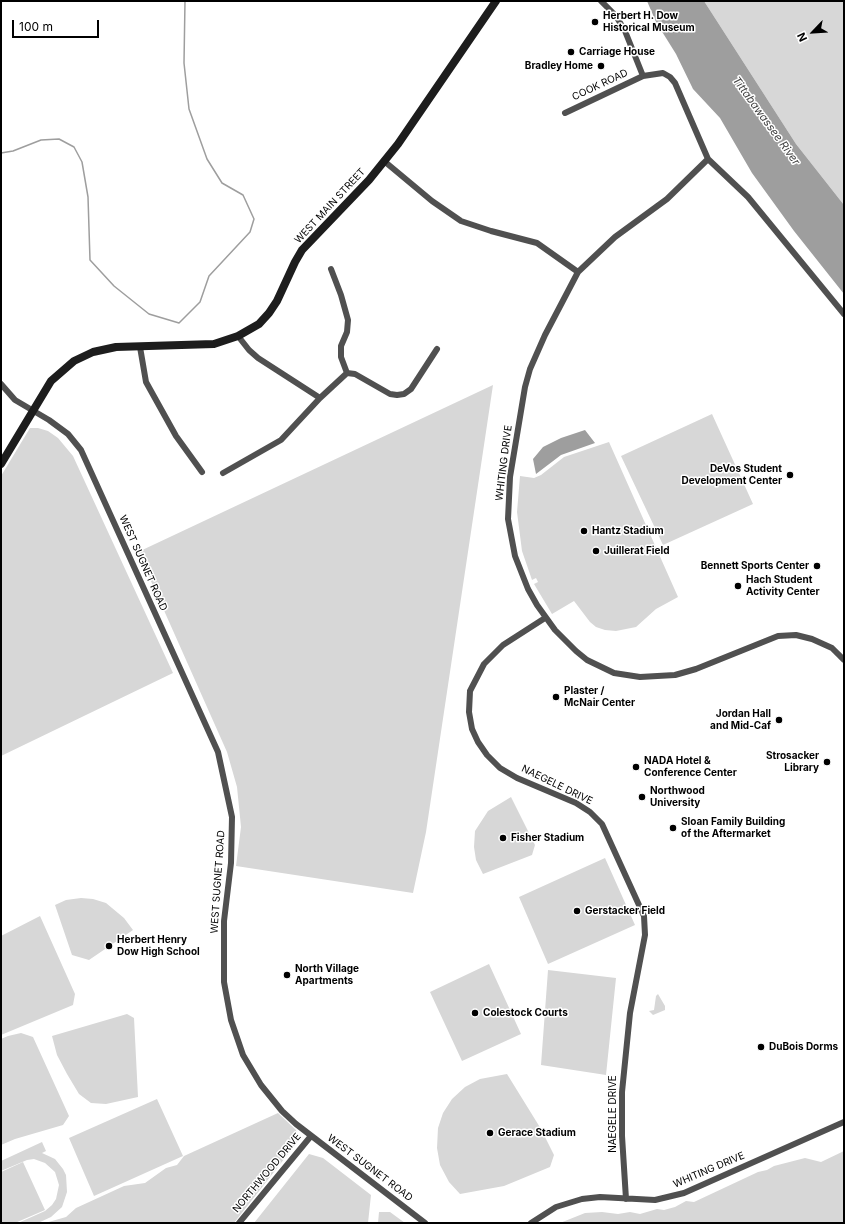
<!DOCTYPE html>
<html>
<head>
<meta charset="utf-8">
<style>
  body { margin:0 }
  #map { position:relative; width:845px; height:1224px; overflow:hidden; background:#fff; font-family:Inter,sans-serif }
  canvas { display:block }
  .frame { position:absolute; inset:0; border:2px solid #000; pointer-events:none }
  .north { position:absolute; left:793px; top:12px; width:40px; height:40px; -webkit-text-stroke:3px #fff; paint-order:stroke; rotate:245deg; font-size:11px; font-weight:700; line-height:16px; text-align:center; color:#000 }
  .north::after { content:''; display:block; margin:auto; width:14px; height:18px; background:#000; clip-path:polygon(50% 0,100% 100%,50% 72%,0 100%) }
  .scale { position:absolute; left:12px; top:20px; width:87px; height:18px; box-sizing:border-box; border:2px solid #000; border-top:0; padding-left:5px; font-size:12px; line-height:14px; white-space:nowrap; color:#000; -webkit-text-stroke:3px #fff; paint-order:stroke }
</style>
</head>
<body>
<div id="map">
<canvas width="845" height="1224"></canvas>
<div class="frame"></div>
<div class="north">N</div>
<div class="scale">100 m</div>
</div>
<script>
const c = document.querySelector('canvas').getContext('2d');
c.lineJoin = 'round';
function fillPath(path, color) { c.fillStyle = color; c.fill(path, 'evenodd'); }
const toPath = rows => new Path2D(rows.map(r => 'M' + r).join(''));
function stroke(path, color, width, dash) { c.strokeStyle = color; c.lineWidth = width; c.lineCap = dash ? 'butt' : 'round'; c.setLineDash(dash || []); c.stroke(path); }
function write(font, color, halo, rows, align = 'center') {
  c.font = font + ' Inter,sans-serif'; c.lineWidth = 3; c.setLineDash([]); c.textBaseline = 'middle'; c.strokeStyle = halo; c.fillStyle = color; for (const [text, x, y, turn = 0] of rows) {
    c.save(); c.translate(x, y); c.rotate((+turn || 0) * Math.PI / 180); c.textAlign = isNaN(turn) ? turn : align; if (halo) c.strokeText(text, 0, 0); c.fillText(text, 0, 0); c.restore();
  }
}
const green = toPath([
  [704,1,844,1,844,205,796,144],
  [493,385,426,832,413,893,236,866,241,827,237,787,227,752,138,552],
  [712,414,753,504,663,545,621,456],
  [30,428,38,428,48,431,58,438,73,456,173,673,1,756,1,476],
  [609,442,678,597,656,609,636,627,616,631,605,630,596,627,590,622,574,601,552,614,534,584,538,582,536,578,532,580,522,551,517,512,520,476,534,478,541,475,564,457],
  [511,797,535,845,532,855,483,874,476,860,474,847,475,831,488,811],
  [605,858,635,925,548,964,519,897],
  [81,898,93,899,106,903,124,918,133,930,89,960,72,955,55,905,66,900],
  [40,916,75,994,73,1005,1,1035,1,936],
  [489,964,521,1034,462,1061,430,992],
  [548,970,616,978,606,1075,541,1065],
  [658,994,665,1006,665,1010,653,1015,649,1011,654,1010,656,996],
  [127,1014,134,1018,138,1097,106,1104,91,1103,79,1094,67,1074,57,1055,52,1036],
  [21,1033,33,1037,69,1116,63,1125,15,1139,1,1145,1,1039,8,1036],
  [507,1074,541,1129,554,1155,550,1167,504,1186,460,1194,449,1182,440,1165,437,1148,438,1128,443,1113,452,1099,465,1087,480,1079],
  [157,1099,183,1156,94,1196,69,1138],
  [278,1113,296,1130,299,1140,234,1223,45,1223,66,1217,76,1208,124,1186,145,1183,166,1168,177,1165,184,1156],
  [42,1142,46,1151,42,1153,55,1159,63,1169,66,1175,67,1192,62,1207,51,1217,38,1223,18,1223,45,1211,52,1205,56,1199,59,1185,55,1172,45,1163,34,1159,27,1160,1,1171,1,1161],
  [844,1151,844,1223,560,1223,585,1213,602,1212,618,1214,630,1212,640,1214,657,1209,664,1210,675,1207,686,1201,694,1202,758,1172,767,1170,774,1166,805,1158,821,1162],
  [309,1154,323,1158,371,1195,368,1223,254,1223],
  [23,1162,45,1210,15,1223,1,1223,1,1172],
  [379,1212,390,1212,405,1223,378,1223]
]);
const water = toPath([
  [647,1,704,1,796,144,844,205,844,294,794,231,752,173,720,118,693,89,676,54,656,22],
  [585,430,595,443,561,455,536,474,533,459,543,447,561,438]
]);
const stream = toPath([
  [1,153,13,151,41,140,59,139,74,147,82,162,88,197,90,260,114,286,149,314,179,323,200,302,209,276,250,232,254,219,243,195,222,183,207,159,189,109,184,63,185,1]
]);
const street = toPath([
  [601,1,616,16,625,31,643,76],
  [565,113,643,76,663,73,670,77,675,83,708,159,748,197,844,314],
  [708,159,667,199,615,237,578,272,545,335,530,369,525,387,510,477,508,519,515,556,528,589,537,605,555,630,576,651,587,660,614,673,640,677,675,675,696,669,778,636,796,635,812,639,832,648,844,660],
  [384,161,432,201,461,221,491,231,537,243,578,272],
  [331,269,341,295,348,320,347,332,341,346,341,357,347,373],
  [238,336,249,350,258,358,320,398,347,373,355,374,390,394,397,395,404,394,411,389,437,349],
  [140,347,146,382,176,436,202,472],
  [1,384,15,400,49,420,68,434,81,450,218,752,232,817,231,863,224,921,224,982,231,1020,243,1055,261,1085,282,1111,296,1124,425,1223],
  [223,473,281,440,320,398],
  [545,618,503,645,484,664,470,691,469,712,472,729,478,742,487,755,500,768,517,778,576,803,590,812,602,824,644,916,645,935,630,1013,622,1092,622,1136,626,1199],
  [239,1223,311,1136],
  [531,1223,556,1207,582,1199,600,1197,655,1200,684,1193,844,1122]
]);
const secondary = toPath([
  [1,464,51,381,74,361,93,352,116,347,214,344,238,336,259,324,269,313,277,301,295,262,302,250,369,180,398,144,496,1]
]);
const markers = [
  [595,22,4,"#000"],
  [571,52,4,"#000"],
  [601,66,4,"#000"],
  [790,475,4,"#000"],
  [584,531,4,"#000"],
  [596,551,4,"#000"],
  [817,566,4,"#000"],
  [738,586,4,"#000"],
  [556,697,4,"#000"],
  [779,720,4,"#000"],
  [827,762,4,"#000"],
  [636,767,4,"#000"],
  [642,797,4,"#000"],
  [673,828,4,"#000"],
  [503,838,4,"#000"],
  [577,911,4,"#000"],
  [109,946,4,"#000"],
  [287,975,4,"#000"],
  [475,1013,4,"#000"],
  [761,1047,4,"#000"],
  [490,1133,4,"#000"]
];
const poiNames = [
  ["Herbert H. Dow",603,16],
  ["Historical Museum",603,28],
  ["Carriage House",579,52],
  ["Bradley Home",593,66,"right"],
  ["DeVos Student",782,469,"right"],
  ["Development Center",782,481,"right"],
  ["Hantz Stadium",592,531],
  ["Juillerat Field",604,551],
  ["Bennett Sports Center",809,566,"right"],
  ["Hach Student",746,580],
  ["Activity Center",746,592],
  ["Plaster /",564,691],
  ["McNair Center",564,703],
  ["Jordan Hall",771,714,"right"],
  ["and Mid-Caf",771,726,"right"],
  ["Strosacker",819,756,"right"],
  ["Library",819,768,"right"],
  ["NADA Hotel &",644,761],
  ["Conference Center",644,773],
  ["Northwood",650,791],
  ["University",650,803],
  ["Sloan Family Building",681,822],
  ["of the Aftermarket",681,834],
  ["Fisher Stadium",511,838],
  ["Gerstacker Field",585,911],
  ["Herbert Henry",117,940],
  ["Dow High School",117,952],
  ["North Village",295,969],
  ["Apartments",295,981],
  ["Colestock Courts",483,1013],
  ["DuBois Dorms",769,1047],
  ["Gerace Stadium",498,1133]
];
const streetNames = [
  ["COOK ROAD",600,85,-25],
  ["WEST MAIN STREET",330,206,-47],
  ["WHITING DRIVE",504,463,-83],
  ["WEST SUGNET ROAD",143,563,66],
  ["NAEGELE DRIVE",557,785,26],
  ["WEST SUGNET ROAD",218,882,-86],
  ["NAEGELE DRIVE",613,1114,-90],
  ["WEST SUGNET ROAD",370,1168,37],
  ["WHITING DRIVE",709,1170,-23],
  ["NORTHWOOD DRIVE",267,1173,-50]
];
const waterNames = [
  ["Tittabawassee River",766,121,54]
];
fillPath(green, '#d7d7d7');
fillPath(water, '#9e9e9e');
stroke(stream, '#9e9e9e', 1.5);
stroke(street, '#505050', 6);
stroke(secondary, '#1d1d1d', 8);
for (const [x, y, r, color] of markers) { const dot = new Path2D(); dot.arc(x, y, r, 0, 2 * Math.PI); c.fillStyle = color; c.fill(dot); stroke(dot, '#fff', 1.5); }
write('bold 10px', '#000', '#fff', poiNames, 'left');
write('10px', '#000', '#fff', streetNames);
write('italic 11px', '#3f3f3f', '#fff', waterNames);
</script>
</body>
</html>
